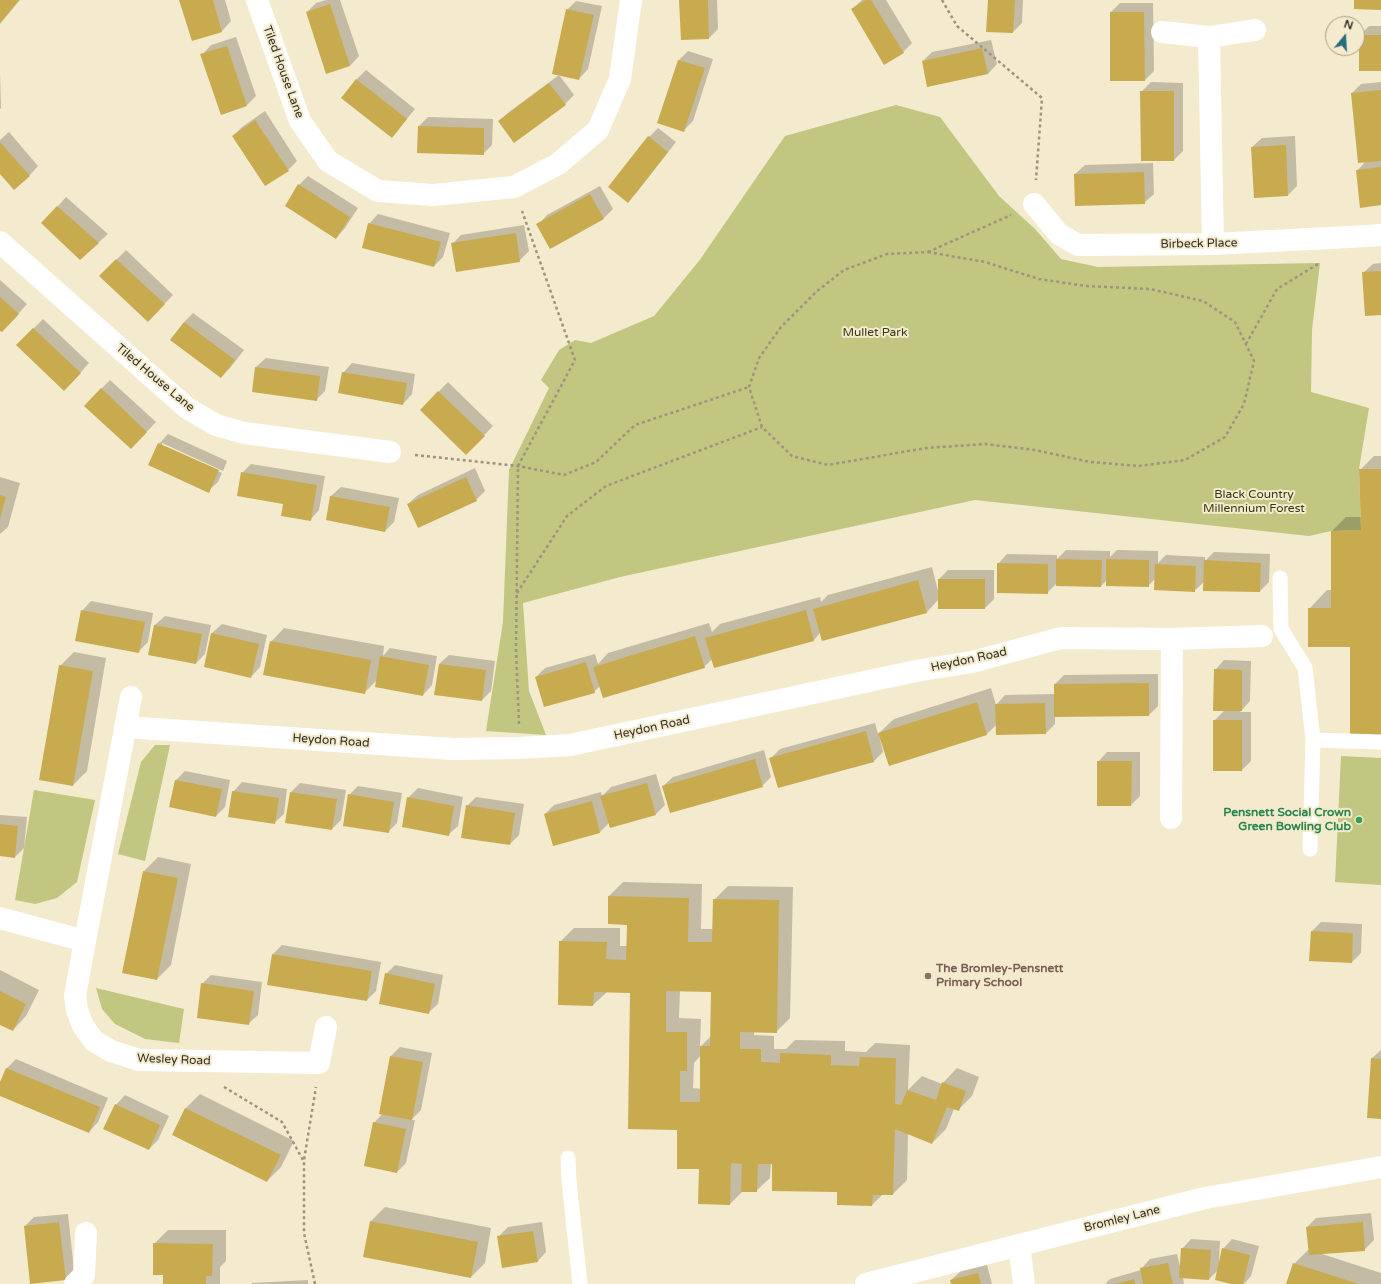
<!DOCTYPE html>
<html>
<head>
<meta charset="utf-8">
<style>
  body { margin:0 }
  #map { position:relative; width:1381px; height:1284px; overflow:hidden; background:#f4eacd; font-family:"Varela Round",sans-serif }
  canvas { display:block }
  .north { position:absolute; left:1325px; top:16px; width:40px; height:40px; box-sizing:border-box; background:#f4eacd; border:1px solid #a69e89; border-radius:50%; rotate:18deg; font-size:11px; font-weight:700; line-height:16px; text-align:center; color:#312d22 }
  .north::after { content:''; display:block; margin:auto; width:14px; height:18px; background:#266e7a; clip-path:polygon(50% 0,100% 100%,50% 72%,0 100%) }
</style>
</head>
<body>
<div id="map">
<canvas width="1381" height="1284"></canvas>
<div class="north">N</div>
</div>
<script>
const c = document.querySelector('canvas').getContext('2d');
c.lineJoin = 'round';
function fillPath(path, color) { c.fillStyle = color; c.fill(path, 'evenodd'); }
const toPath = rows => new Path2D(rows.map(r => 'M' + r).join(''));
function stroke(path, color, width, dash) { c.strokeStyle = color; c.lineWidth = width; c.lineCap = dash ? 'butt' : 'round'; c.setLineDash(dash || []); c.stroke(path); }
function write(font, color, halo, rows, align = 'center') {
  c.font = font + ' "Varela Round",sans-serif'; c.lineWidth = 4; c.setLineDash([]); c.textBaseline = 'middle'; c.strokeStyle = halo; c.fillStyle = color; for (const [text, x, y, turn = 0] of rows) {
    c.save(); c.translate(x, y); c.rotate((+turn || 0) * Math.PI / 180); c.textAlign = isNaN(turn) ? turn : align; if (halo) c.strokeText(text, 0, 0); c.fillText(text, 0, 0); c.restore();
  }
}
const green = toPath([
  [896,105,940,117,999,196,1035,229,1061,259,1098,267,1320,263,1312,330,1311,392,1369,408,1359,469,1361,530,1331,531,1309,536,975,500,620,577,523,603,529,691,546,735,486,731,503,622,509,470,549,388,541,380,559,350,575,340,591,343,654,316,699,261,785,136],
  [155,745,170,745,145,861,118,854,141,762],
  [1341,756,1381,758,1381,885,1335,882],
  [34,790,95,800,77,882,57,898,35,904,15,900],
  [96,988,184,1009,179,1043,145,1039,115,1024,102,1009]
]);
const shadow = toPath([
  [0,0,20,0,0,24],
  [180,0,225,0,231,21,222,31,192,40],
  [326,0,340,0,359,56,350,66,307,12,316,3],
  [680,0,717,0,718,29,709,38],
  [862,0,886,0,912,43,903,52,852,9],
  [989,0,1023,0,1022,23,1013,32],
  [576,1,602,6,588,69,579,79,567,10],
  [1120,3,1153,3,1154,71,1145,80,1111,12],
  [1369,26,1381,26,1381,70,1360,35],
  [236,37,256,96,247,105,202,55,211,45],
  [991,40,997,64,988,74,923,61,932,52],
  [688,51,713,59,693,121,683,131,679,60],
  [366,70,415,109,392,137,342,98,357,79],
  [0,72,1,108,0,109],
  [559,75,574,95,565,104,499,121,509,112],
  [1151,82,1183,83,1183,151,1174,160,1141,92],
  [1381,82,1381,204,1357,171,1366,161,1352,93,1361,84],
  [265,111,297,161,288,170,233,136,242,127],
  [428,117,493,119,492,145,483,154,419,126],
  [658,128,676,142,637,192,628,201,649,137],
  [9,132,38,166,29,176,0,173,0,140],
  [1295,136,1297,186,1288,195,1252,147,1262,138],
  [1153,163,1154,194,1144,203,1075,174,1085,165],
  [308,176,358,208,345,228,336,238,299,185],
  [600,186,613,209,604,218,551,248,538,225,547,215],
  [66,197,108,234,80,259,43,223],
  [378,214,450,233,443,257,434,266,369,224],
  [524,225,529,251,519,261,452,244,461,235],
  [126,250,173,295,148,321,101,276],
  [1381,263,1381,314,1363,273,1373,264],
  [0,280,27,304,11,322,0,329],
  [193,313,244,350,230,368,221,377,184,322],
  [43,319,89,363,73,381,17,345],
  [266,358,329,367,325,391,316,400,256,367],
  [352,363,415,374,412,394,403,404,343,373],
  [110,380,156,422,140,439,101,389],
  [448,382,493,426,466,454,421,410],
  [168,434,227,461,223,471,162,443,162,446,222,473,218,482,208,491,159,444],
  [1374,456,1381,456,1381,734,1351,646,1309,609,1327,590,1332,590,1332,531,1346,517,1362,517,1360,470],
  [251,464,325,476,319,510,310,520,284,503,242,473],
  [475,468,485,491,476,500,408,504,418,495],
  [0,477,20,483,8,527,0,534],
  [341,487,399,498,394,522,385,531,327,520,331,496],
  [1066,550,1110,551,1110,557,1117,550,1158,551,1158,563,1166,555,1205,557,1205,561,1214,552,1270,554,1269,582,1260,591,1204,582,1194,591,1156,578,1148,586,1107,580,1101,586,1057,583,1047,593,998,564,1007,554,1057,555,1057,559],
  [932,567,938,591,939,579,948,570,994,570,994,599,985,608,939,599,927,612,820,633,814,640,715,667,712,659,704,667,600,686,594,692,536,677,545,668,595,654,598,664,608,653,709,623,712,632,720,624,820,597,821,602,828,595],
  [91,601,153,613,148,642,139,651,82,611],
  [165,616,211,625,205,654,196,663,150,654,155,625],
  [222,624,267,635,260,667,251,677,212,633],
  [284,628,384,646,383,656,390,648,437,656,432,685,423,695,377,680,365,692,271,642],
  [74,652,106,658,87,771,73,785,60,666],
  [449,655,495,661,491,691,482,700,439,664],
  [1224,660,1251,661,1250,701,1240,712,1251,712,1251,761,1242,770,1214,721,1225,710,1215,670],
  [1158,674,1158,706,1149,715,1055,716,1055,724,1046,733,997,724,987,734,880,735,879,735,883,752,874,761,771,758,780,749,875,723,878,734,894,719,991,688,996,705,1005,695,1055,694,1055,684,1064,675],
  [764,750,771,777,762,786,663,786,673,777],
  [1107,752,1140,752,1140,796,1131,805,1098,762],
  [185,771,230,780,225,807,216,816,176,780],
  [656,774,665,805,656,814,610,827,609,823,600,832,554,845,545,814,554,805,601,792,602,796,611,787],
  [242,782,287,789,284,814,274,823,233,792],
  [300,783,346,790,341,820,332,829,291,792],
  [358,786,402,793,397,823,388,832,349,795],
  [418,788,463,797,458,826,448,835,408,798],
  [476,797,524,804,519,835,510,844,467,806],
  [0,815,27,817,24,848,15,857,0,855],
  [158,857,191,864,171,965,157,979,144,871],
  [623,882,702,884,701,929,713,929,714,900,728,886,793,887,790,1018,776,1032,754,1032,754,1035,774,1036,774,1049,786,1049,795,1040,845,1041,845,1051,866,1052,875,1043,910,1045,908,1090,922,1076,942,1084,957,1068,979,1077,972,1096,958,1110,954,1109,946,1129,932,1143,908,1133,907,1180,893,1194,883,1194,872,1205,771,1163,770,1178,756,1191,743,1191,730,1204,700,1168,678,1129,631,992,607,992,593,1005,560,942,574,928,620,928,620,946,627,946,628,924,609,896],
  [680,990,712,991,711,1036,700,1047,701,1019,679,1018],
  [701,1055,701,1089,693,1088,694,1063],
  [1321,922,1362,924,1361,953,1352,962,1312,931],
  [282,945,381,962,376,991,367,1000,273,954],
  [395,965,443,975,438,1004,428,1013,386,974],
  [0,970,39,990,26,1016,13,1030,0,1024],
  [211,975,262,982,258,1015,248,1024,202,984],
  [400,1047,432,1053,421,1110,411,1120,415,1120,406,1163,397,1172,374,1123,383,1113,391,1056],
  [1381,1050,1381,1118,1372,1058],
  [16,1059,108,1098,98,1122,89,1132,0,1095,0,1084,6,1069],
  [200,1094,294,1141,281,1167,267,1181,173,1134,186,1108],
  [125,1095,169,1116,158,1140,149,1149,116,1105],
  [385,1207,491,1228,485,1263,471,1277,371,1221],
  [1371,1213,1374,1240,1364,1250,1319,1253,1381,1273,1381,1284,1287,1284,1294,1264,1308,1250,1309,1250,1307,1227,1316,1218],
  [68,1214,74,1270,65,1279,25,1226,34,1217],
  [542,1222,546,1252,537,1262,498,1237,508,1227],
  [168,1230,226,1230,226,1261,220,1267,220,1284,164,1284,164,1274,154,1244],
  [1191,1239,1220,1241,1219,1262,1220,1262,1223,1249,1232,1239,1259,1246,1251,1276,1244,1284,1235,1284,1218,1270,1209,1279,1183,1277,1184,1284,1105,1284,1110,1279,1141,1270,1141,1269,1150,1259,1177,1254,1180,1266,1182,1249],
  [987,1265,992,1284,952,1284,951,1280,961,1271],
  [308,1280,308,1284,251,1284,252,1283]
]);
const building = toPath([
  [0,0,19,0,0,23],
  [179,0,213,0,222,32,192,41],
  [679,0,708,0,709,39,681,40],
  [866,0,871,0,904,53,884,65,851,9],
  [988,0,1015,0,1013,33,986,32],
  [1354,0,1381,0,1381,10,1354,9],
  [330,4,350,66,326,74,306,12],
  [566,9,594,15,579,80,552,74],
  [1110,12,1144,12,1145,81,1110,81],
  [1359,35,1381,35,1381,71,1359,71],
  [227,46,247,106,221,115,200,54],
  [982,48,988,74,927,87,922,61],
  [678,60,705,68,684,132,657,123],
  [356,79,407,119,392,138,341,98],
  [549,83,566,105,514,143,498,121],
  [1381,90,1381,161,1358,163,1351,93],
  [1140,91,1174,91,1174,161,1141,161],
  [255,120,289,171,265,186,232,136],
  [418,126,484,128,484,155,417,153],
  [648,136,668,152,628,203,608,187],
  [0,142,30,176,14,190,0,174],
  [1286,145,1288,196,1254,198,1251,147],
  [1381,167,1381,205,1360,208,1356,170],
  [1144,172,1145,204,1075,206,1074,174],
  [298,184,350,217,336,239,285,206],
  [590,194,604,219,550,249,536,224],
  [57,206,99,243,80,260,41,223],
  [368,223,441,242,434,267,362,248],
  [516,233,520,262,456,272,451,243],
  [116,259,165,304,148,322,99,276],
  [1381,271,1381,315,1365,316,1362,272],
  [0,297,19,314,2,332,0,331],
  [184,322,235,360,221,378,170,340],
  [33,328,81,373,64,391,16,345],
  [255,367,320,376,317,401,252,392],
  [342,372,407,383,403,405,338,393],
  [101,388,147,432,131,449,84,406],
  [438,391,485,436,466,455,420,410],
  [158,443,219,470,209,493,148,465],
  [1359,469,1381,469,1381,735,1350,735,1350,647,1308,647,1308,608,1331,608,1331,531,1361,530],
  [241,472,317,485,311,521,281,516,283,504,237,496],
  [466,477,477,501,418,528,407,504],
  [0,495,6,497,0,519],
  [330,496,390,507,385,532,326,520],
  [1056,559,1102,560,1101,587,1056,586],
  [1106,559,1149,560,1149,587,1106,586],
  [1204,560,1261,563,1260,592,1203,591],
  [997,563,1048,564,1048,594,997,593],
  [1155,564,1196,566,1195,592,1154,590],
  [938,579,985,579,985,609,938,609],
  [918,580,927,613,822,641,813,609],
  [81,610,145,622,139,653,75,641],
  [806,610,814,641,714,668,705,638],
  [154,625,202,634,196,664,148,655],
  [211,633,259,644,251,678,204,667],
  [695,636,705,668,603,698,593,667],
  [270,641,371,660,365,694,263,675],
  [380,656,429,665,423,696,375,687],
  [586,662,595,693,544,707,535,677],
  [439,664,486,670,482,701,434,695],
  [59,665,93,671,73,786,39,780],
  [1214,669,1242,670,1242,711,1213,711],
  [1149,683,1149,716,1054,717,1054,684],
  [977,702,987,735,889,766,878,733],
  [1045,703,1046,734,996,735,995,704],
  [1213,720,1242,720,1242,771,1213,771],
  [866,731,874,762,778,788,769,758],
  [755,759,763,787,670,813,662,786],
  [1097,761,1132,761,1131,806,1097,806],
  [175,780,222,789,216,817,169,807],
  [647,783,656,815,610,828,600,796],
  [232,791,279,798,275,824,228,817],
  [290,792,337,799,332,830,285,823],
  [348,794,394,802,389,833,343,826],
  [407,797,454,806,449,836,402,827],
  [592,801,600,833,553,846,544,814],
  [466,805,515,813,510,845,461,838],
  [0,824,18,826,15,858,0,856],
  [143,871,178,878,157,980,122,973],
  [608,896,689,898,688,942,712,942,713,899,779,900,777,1033,740,1032,740,1049,761,1049,761,1062,780,1063,780,1053,831,1055,831,1065,859,1066,860,1057,896,1058,895,1104,901,1105,907,1090,936,1100,942,1082,966,1091,959,1111,947,1107,932,1144,895,1129,893,1195,873,1195,872,1206,837,1205,837,1192,772,1191,772,1164,758,1164,757,1192,741,1192,742,1164,731,1163,730,1205,698,1204,699,1169,677,1169,677,1130,628,1129,630,993,594,992,593,1006,558,1005,559,941,607,942,606,959,626,960,627,925,608,924],
  [666,991,711,992,710,1046,700,1046,700,1102,680,1102,680,1071,687,1071,687,1032,666,1032],
  [1311,931,1353,933,1352,963,1309,961],
  [272,954,372,971,367,1001,267,985],
  [385,973,435,984,429,1014,379,1004],
  [201,983,254,991,249,1025,197,1018],
  [0,991,26,1004,13,1031,0,1025],
  [390,1056,423,1062,412,1120,379,1114],
  [1371,1058,1381,1059,1381,1119,1367,1118],
  [6,1068,100,1107,89,1133,0,1096,0,1082],
  [115,1104,160,1125,149,1150,103,1129],
  [185,1108,281,1155,267,1182,172,1135],
  [373,1122,406,1129,397,1173,364,1166],
  [370,1221,478,1242,471,1278,363,1257],
  [59,1222,66,1280,30,1284,24,1226],
  [1363,1222,1365,1251,1309,1255,1306,1227],
  [533,1231,538,1262,502,1268,497,1236],
  [153,1243,213,1244,212,1276,206,1276,206,1284,163,1284,163,1275,153,1275],
  [1181,1248,1211,1250,1209,1280,1179,1278],
  [1222,1248,1250,1255,1243,1284,1231,1284,1215,1280],
  [1168,1263,1173,1284,1143,1284,1140,1268],
  [1293,1263,1359,1284,1286,1284],
  [978,1273,981,1284,951,1284,950,1280],
  [1134,1279,1135,1284,1115,1284]
]);
const path = toPath([
  [942,0,957,26,1042,98,1036,180],
  [928,252,985,262,1039,279,1086,286,1150,289,1203,301,1235,322,1254,361,1244,404,1225,437,1185,460,1139,466,1090,462,1035,450,985,444,926,448,828,465,792,456,762,427,749,387,759,358,781,327,816,292,844,270,887,254,928,252],
  [928,252,1011,215],
  [1246,344,1277,289,1318,264],
  [415,455,518,466,564,475,596,462,635,425,749,387],
  [517,593,567,516,606,486,762,427],
  [519,724,516,650,518,466,575,360,522,211],
  [224,1087,282,1122,303,1160],
  [315,1284,304,1233,304,1160,316,1087]
]);
const service = toPath([
  [1280,578,1281,629,1305,668,1313,740],
  [1310,849,1313,740,1381,742],
  [568,1158,569,1181,580,1284]
]);
const minor = toPath([
  [257,0,300,121,328,161,378,191,433,195,514,187,558,164,598,130,620,79,631,0],
  [1162,32,1209,37,1255,30],
  [1209,37,1213,244],
  [1034,204,1059,234,1078,245,1213,244,1368,236,1381,235],
  [0,242,187,408,216,425,244,433,390,452],
  [125,727,453,749,520,748,570,745,916,671,972,662,1061,638,1172,639,1262,636],
  [1171,818,1172,639],
  [0,918,85,941,75,996,77,1010,83,1026,94,1041,111,1051,139,1060,319,1063,326,1027],
  [85,941,131,697],
  [1019,1245,1024,1284],
  [75,1284,84,1275,86,1233]
]);
const tertiary = toPath([
  [866,1284,1205,1198,1381,1167]
]);
const markers = [
  [1359,820,4,"#2e9e5b"],
  [928,976,4,"#8d6e63"]
];
const streetNames = [
  ["Tiled House Lane",283,72,70],
  ["Birbeck Place",1199,244,-1],
  ["Tiled House Lane",155,378,40],
  ["Heydon Road",969,660,-12],
  ["Heydon Road",652,728,-12],
  ["Heydon Road",331,741,4],
  ["Wesley Road",174,1060,2],
  ["Bromley Lane",1122,1219,-14]
];
const parkNames = [
  ["Mullet Park",875,333],
  ["Black Country",1254,495],
  ["Millennium Forest",1254,509]
];
const leisureNames = [
  ["Pensnett Social Crown",1351,813],
  ["Green Bowling Club",1351,827]
];
const educationNames = [
  ["The Bromley-Pensnett",936,969],
  ["Primary School",936,983]
];
fillPath(green, '#c1c681');
fillPath(shadow, '#0003');
fillPath(building, '#c8aa4f');
stroke(path, '#9d9580', 2.5, [3, 3]);
stroke(service, '#fff', 15);
stroke(minor, '#fff', 22);
stroke(tertiary, '#fff', 22);
for (const [x, y, r, color] of markers) { const dot = new Path2D(); dot.arc(x, y, r, 0, 2 * Math.PI); c.fillStyle = color; c.fill(dot); stroke(dot, '#f4eacd', 1.5); }
write('12px', '#312d22', '#f4eacd', streetNames);
write('12px', '#363811', '#f4eacd', parkNames);
write('bold 12px', '#27864d', '#f4eacd', leisureNames, 'right');
write('bold 12px', '#785e54', '#f4eacd', educationNames, 'left');
</script>
</body>
</html>
